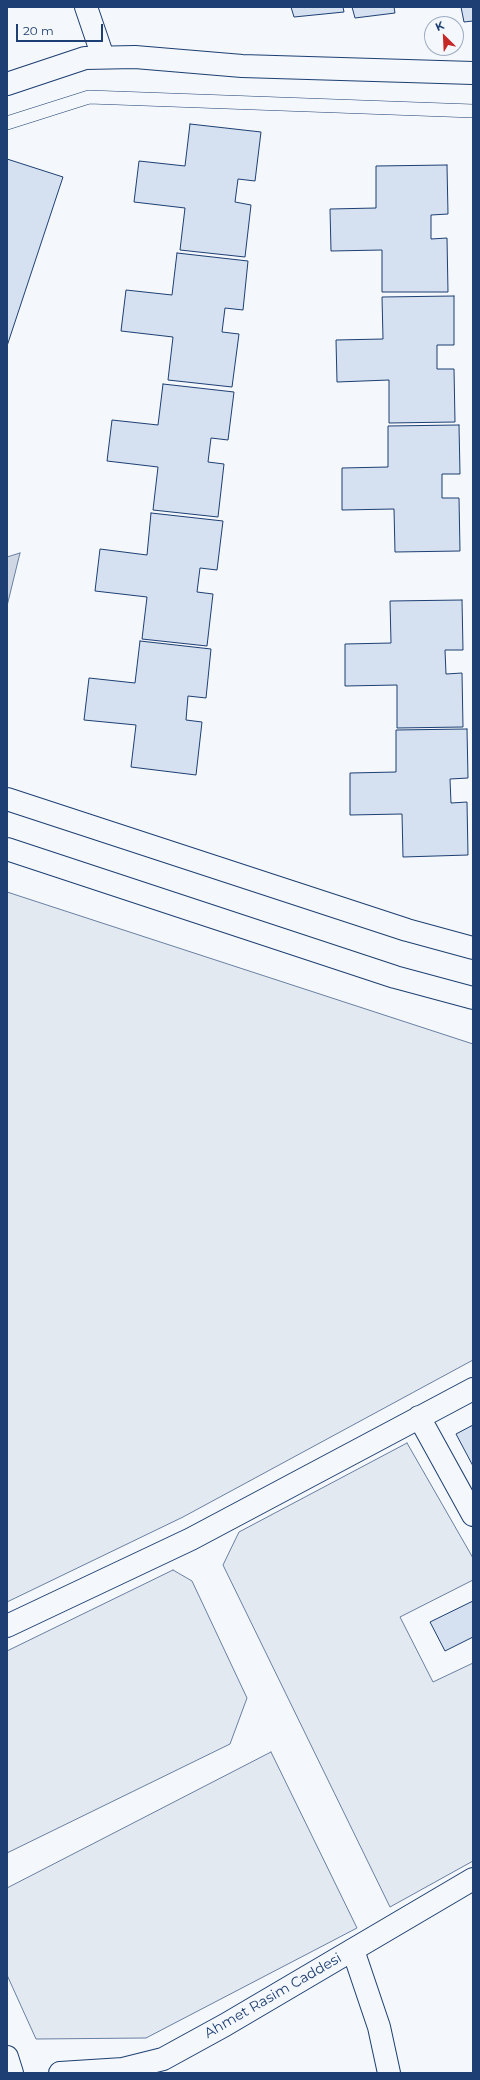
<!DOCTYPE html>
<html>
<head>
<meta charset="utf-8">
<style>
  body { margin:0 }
  #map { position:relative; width:480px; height:2080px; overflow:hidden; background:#f4f7fb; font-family:Montserrat,sans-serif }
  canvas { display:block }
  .frame { position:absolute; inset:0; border:8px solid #1d3f73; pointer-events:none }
  .north { position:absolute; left:424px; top:16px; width:40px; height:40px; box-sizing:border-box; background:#f4f7fb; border:1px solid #9eadc5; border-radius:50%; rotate:336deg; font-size:11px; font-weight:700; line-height:16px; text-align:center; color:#1d3f73 }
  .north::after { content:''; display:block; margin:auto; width:14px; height:18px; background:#c62828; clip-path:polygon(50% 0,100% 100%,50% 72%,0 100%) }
  .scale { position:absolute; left:16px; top:24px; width:87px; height:18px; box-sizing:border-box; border:2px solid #1d3f73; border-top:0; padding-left:5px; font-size:12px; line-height:14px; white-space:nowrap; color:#1d3f73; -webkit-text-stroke:3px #f4f7fb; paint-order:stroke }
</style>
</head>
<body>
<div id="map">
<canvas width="480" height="2080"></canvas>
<div class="frame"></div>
<div class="north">K</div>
<div class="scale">20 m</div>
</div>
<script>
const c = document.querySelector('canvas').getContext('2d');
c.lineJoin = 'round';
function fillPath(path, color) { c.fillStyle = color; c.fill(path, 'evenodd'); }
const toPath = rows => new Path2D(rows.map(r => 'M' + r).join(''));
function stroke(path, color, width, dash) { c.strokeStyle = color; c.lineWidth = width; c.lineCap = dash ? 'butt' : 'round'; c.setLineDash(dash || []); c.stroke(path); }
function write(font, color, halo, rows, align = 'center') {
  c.font = font + ' Montserrat,sans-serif'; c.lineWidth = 3; c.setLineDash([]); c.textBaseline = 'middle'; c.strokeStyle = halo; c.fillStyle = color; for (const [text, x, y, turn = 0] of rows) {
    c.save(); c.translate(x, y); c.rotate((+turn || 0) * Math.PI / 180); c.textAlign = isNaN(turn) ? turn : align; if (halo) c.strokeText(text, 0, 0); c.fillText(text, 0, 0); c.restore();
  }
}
const green = toPath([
  [7,892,473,1044,473,1360,183,1517,7,1602,7,892],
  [407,1443,473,1558,473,1580,400,1617,433,1682,473,1663,473,1861,390,1907,223,1565,239,1532,407,1443],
  [173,1570,192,1581,247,1698,230,1744,7,1853,7,1651,173,1570],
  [271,1752,357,1928,146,2038,36,2039,7,1975,7,1888,271,1752]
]);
const water = toPath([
  [20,553,7,606,7,557,20,553]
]);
const building = toPath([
  [291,7,343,7,344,12,294,17,291,7],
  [352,7,394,7,395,13,355,18,352,7],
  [461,7,473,7,473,21,464,22,461,7],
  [190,124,261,132,255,181,238,179,235,202,251,205,245,257,180,250,185,208,134,202,139,161,185,166,190,124],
  [7,159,63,177,7,346,7,159],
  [447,165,448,214,431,215,431,239,447,238,448,292,382,292,382,250,331,251,330,209,376,208,376,166,447,165],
  [177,253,248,261,243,310,225,308,222,332,239,334,232,387,168,380,173,337,121,331,126,290,172,295,177,253],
  [454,296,454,345,437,345,437,369,454,369,455,422,389,423,389,380,337,382,336,340,383,339,382,297,454,296],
  [163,384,234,392,228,440,211,438,208,462,224,464,218,517,153,510,158,467,107,461,112,420,158,425,163,384],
  [459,425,460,474,442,474,442,498,459,498,460,551,395,552,394,509,342,510,342,468,388,467,388,426,459,425],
  [151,513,223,521,217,570,200,568,197,592,213,594,207,646,142,639,147,597,95,591,100,549,147,555,151,513],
  [462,600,463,650,445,650,446,674,462,673,463,727,397,728,397,685,345,686,345,644,391,643,390,601,462,600],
  [140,641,211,649,206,698,188,696,186,720,202,722,196,775,131,767,136,725,84,720,89,678,135,683,140,641],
  [467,729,468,778,450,779,451,803,467,802,468,855,403,857,402,814,350,815,350,773,396,772,396,730,467,729],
  [473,1425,473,1466,456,1434,473,1425],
  [473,1601,473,1637,445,1651,430,1622,473,1601]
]);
const service = toPath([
  [7,123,89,97,473,111]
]);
const minor = toPath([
  [86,7,103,57],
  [7,84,85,58,135,57,242,66,473,73],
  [419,1417,473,1515],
  [7,1626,191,1539,473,1389],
  [353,1950,379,2027,389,2073],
  [7,2057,12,2073]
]);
const tertiary = toPath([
  [7,799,407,930,473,948],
  [7,849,395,977,473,998],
  [60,2073,123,2069,163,2059,225,2025,473,1879]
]);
const streetNames = [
  ["Ahmet Rasim Caddesi",273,1996,-30]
];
fillPath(green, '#e3e9f0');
stroke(green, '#687fa3', 1);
fillPath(water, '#cfd7e4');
stroke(water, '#687fa3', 1);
fillPath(building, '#d5e0f0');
stroke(building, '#1d3f73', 1);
stroke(service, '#1d3f73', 14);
stroke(minor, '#1d3f73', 24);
stroke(tertiary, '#1d3f73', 24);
stroke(service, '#f4f7fb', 13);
stroke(minor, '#f4f7fb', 22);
stroke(tertiary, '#f4f7fb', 22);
write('14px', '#1d3f73', '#f4f7fb', streetNames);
</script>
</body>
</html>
